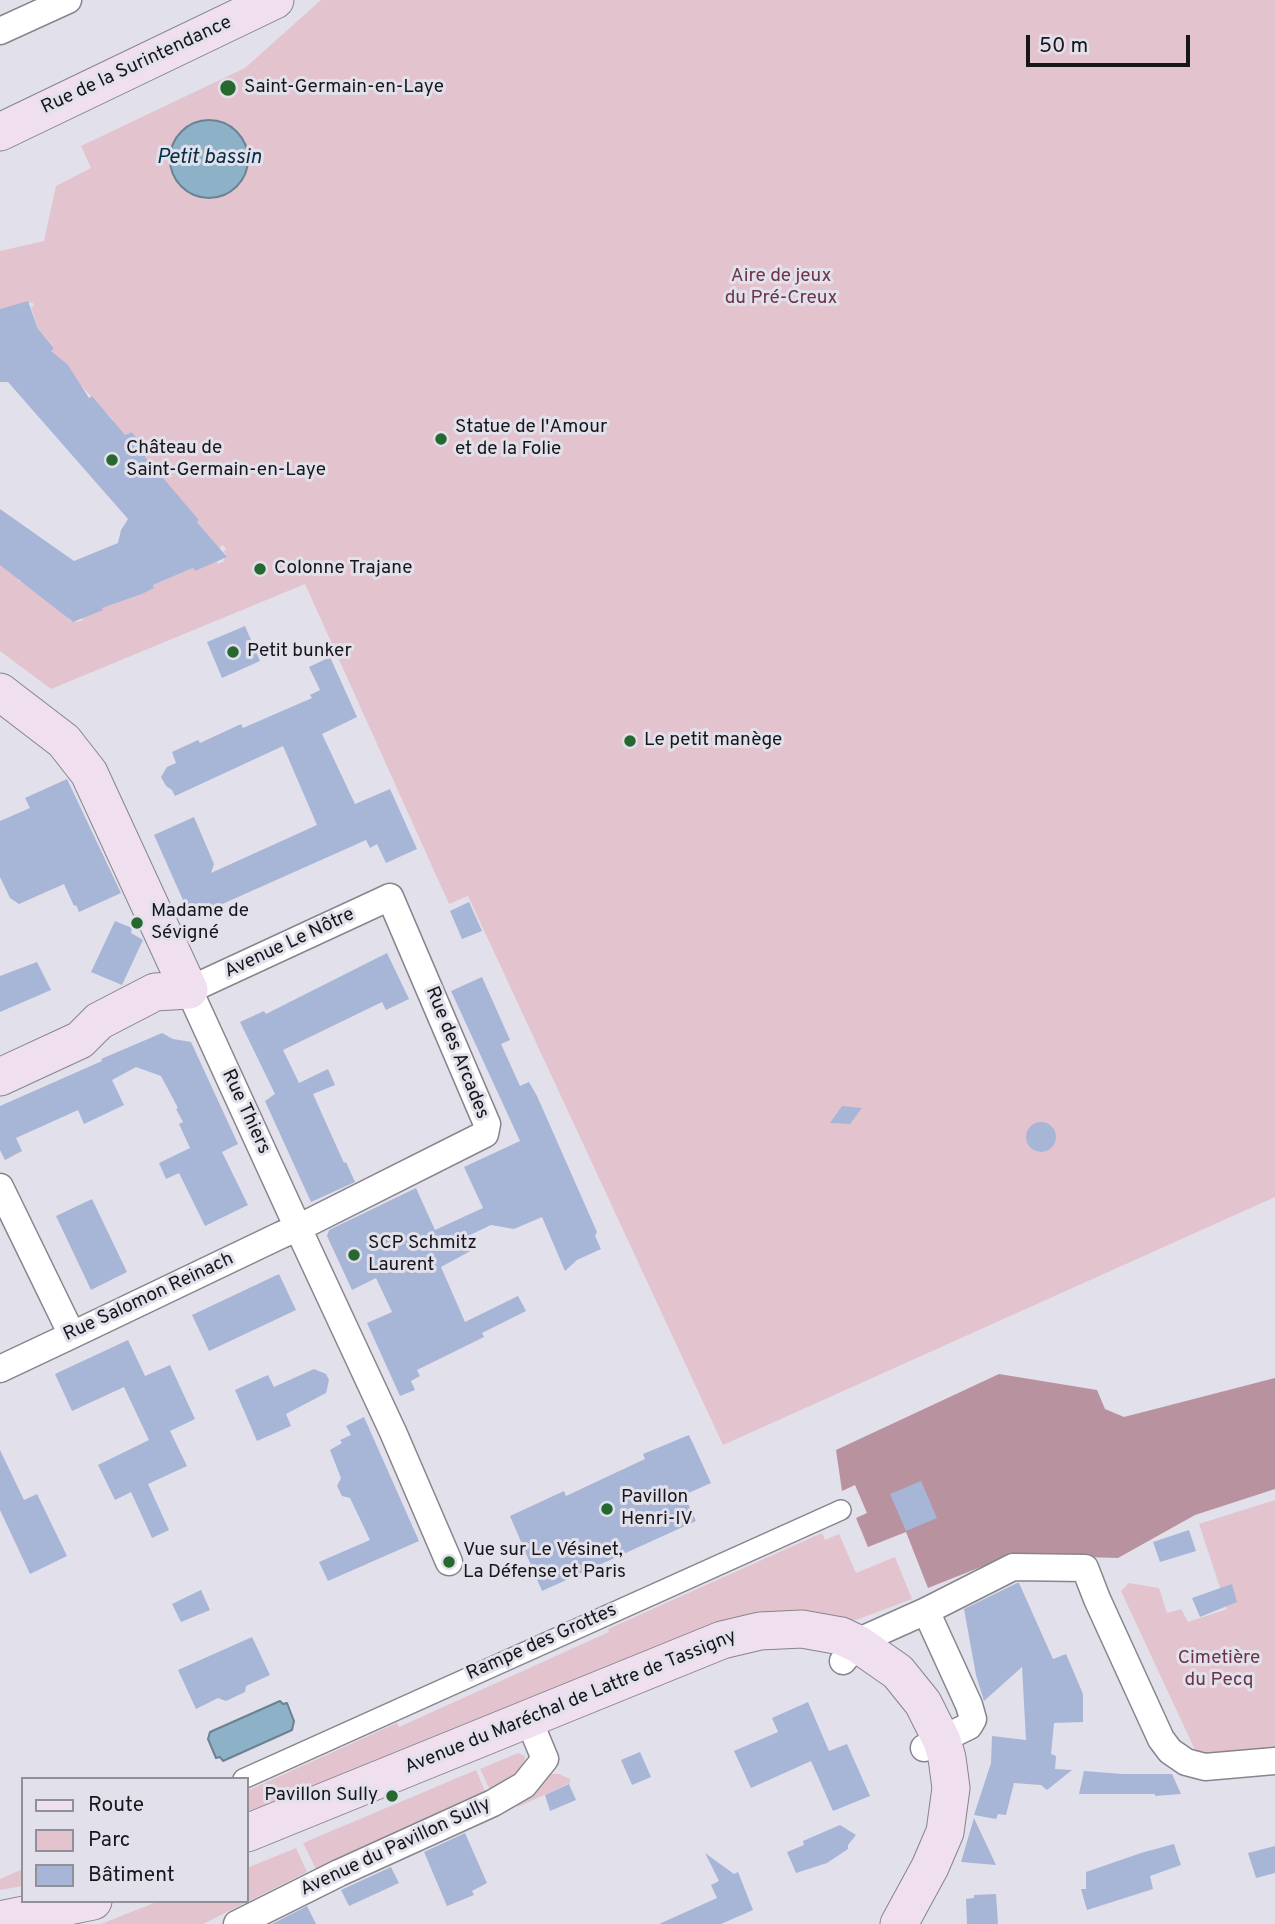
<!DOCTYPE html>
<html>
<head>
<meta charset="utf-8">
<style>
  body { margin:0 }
  #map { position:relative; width:1275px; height:1924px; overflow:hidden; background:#e2e0ea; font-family:Overpass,sans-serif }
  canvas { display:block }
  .legend { position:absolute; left:21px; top:1777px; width:228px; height:126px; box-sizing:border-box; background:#e2e0ea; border:2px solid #918f97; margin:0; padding:9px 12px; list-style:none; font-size:21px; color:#17161a }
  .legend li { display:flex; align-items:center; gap:14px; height:35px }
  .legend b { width:35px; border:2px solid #918f97 }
  .scale { position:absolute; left:1026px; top:35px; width:164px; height:32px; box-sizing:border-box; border:4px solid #17161a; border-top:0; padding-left:9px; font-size:21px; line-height:24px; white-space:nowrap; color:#17161a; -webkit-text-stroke:5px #e2e0ea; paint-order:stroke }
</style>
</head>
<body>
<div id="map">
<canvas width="1275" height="1924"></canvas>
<ul class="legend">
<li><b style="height:9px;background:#efdfef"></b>Route</li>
<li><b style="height:19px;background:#e3c4ce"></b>Parc</li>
<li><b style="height:19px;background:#a7b6d7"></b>Bâtiment</li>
</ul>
<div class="scale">50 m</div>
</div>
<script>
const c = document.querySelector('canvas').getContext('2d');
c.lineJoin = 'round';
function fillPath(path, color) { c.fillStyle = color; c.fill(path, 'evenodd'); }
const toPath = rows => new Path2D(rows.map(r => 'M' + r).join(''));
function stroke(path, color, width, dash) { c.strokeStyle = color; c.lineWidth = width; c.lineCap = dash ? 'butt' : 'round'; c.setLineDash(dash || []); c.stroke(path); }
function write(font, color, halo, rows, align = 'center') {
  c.font = font + ' Overpass,sans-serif'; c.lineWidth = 6; c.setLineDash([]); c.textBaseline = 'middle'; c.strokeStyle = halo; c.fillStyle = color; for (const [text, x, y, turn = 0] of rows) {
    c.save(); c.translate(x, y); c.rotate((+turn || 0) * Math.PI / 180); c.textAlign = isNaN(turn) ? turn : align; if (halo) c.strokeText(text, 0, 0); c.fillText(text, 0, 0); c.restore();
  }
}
const green = toPath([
  [321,0,1275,0,1275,1197,723,1445,468,896,449,904,305,584,51,689,0,651,0,563,20,578,18,580,20,582,22,579,69,615,67,618,71,621,73,620,77,622,83,620,82,617,102,610,101,607,131,598,154,588,153,585,193,568,195,571,216,559,218,564,223,562,226,554,223,552,226,549,223,545,219,548,197,522,199,520,143,458,147,449,134,438,133,432,123,436,111,422,113,420,111,418,50,352,54,347,45,337,42,340,31,307,34,306,33,303,25,302,0,314,0,251,44,241,56,186,91,168,81,146,245,68],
  [1275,1500,1275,1755,1203,1754,1195,1750,1121,1591,1129,1583,1159,1588,1167,1613,1181,1609,1188,1622,1227,1609,1199,1524],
  [822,1533,825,1540,839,1534,856,1573,895,1557,912,1599,856,1620,849,1621,816,1613,247,1818,247,1791,397,1723,399,1727,609,1632,608,1629],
  [518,1753,525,1756,524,1765,513,1775,490,1790,480,1769],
  [476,1770,485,1791,317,1871,303,1843],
  [551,1774,559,1774,570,1779,570,1783,518,1807,517,1801,543,1777],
  [296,1848,307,1872,203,1924,101,1924,159,1901,247,1901,247,1868],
  [23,1869,23,1886,0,1890,0,1879]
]);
const forest = toPath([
  [999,1374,1097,1390,1105,1409,1124,1417,1275,1378,1275,1489,1195,1515,1118,1558,1011,1555,928,1588,906,1532,868,1547,856,1518,867,1513,855,1485,842,1491,836,1450]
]);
const water = toPath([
  '170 159a39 39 0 1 1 78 0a39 39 0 1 1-78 0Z',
  [280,1701,283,1704,287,1703,294,1721,292,1730,223,1761,220,1757,216,1758,208,1739,210,1732,280,1701]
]);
const building = toPath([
  [28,301,38,329,54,348,51,351,68,365,89,398,92,396,125,435,132,432,146,451,145,457,199,520,197,522,227,557,195,571,193,568,153,585,154,588,142,594,102,608,103,610,73,622,0,565,0,509,74,561,118,543,121,530,128,519,8,382,0,382,0,309],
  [245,626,260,661,222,678,207,642],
  [330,657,357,717,322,734,355,804,390,789,417,849,386,863,377,844,370,848,366,840,191,918,154,835,194,817,214,864,211,873,317,825,283,746,175,796,172,790,166,786,161,777,167,767,176,763,172,752,198,740,200,743,241,724,243,728,312,698,310,695,320,690,309,667],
  [67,779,121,893,79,912,76,905,74,906,64,884,19,904,10,898,0,877,0,821,30,808,25,798],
  [469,902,482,931,462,939,450,911],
  [115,921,132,928,131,933,143,940,122,985,91,972],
  [387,953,409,999,386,1010,382,1002,283,1050,299,1083,328,1069,335,1085,313,1094,344,1163,346,1162,355,1182,311,1202,265,1101,275,1094,240,1022,264,1011,266,1014],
  [37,962,51,990,0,1012,0,976],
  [482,977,510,1040,501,1044,520,1086,529,1082,537,1096,597,1232,595,1236,601,1249,577,1260,565,1271,542,1217,514,1229,491,1225,470,1235,476,1248,441,1267,465,1322,518,1296,526,1311,482,1333,484,1337,417,1370,420,1376,411,1381,415,1390,400,1396,367,1323,392,1312,376,1278,352,1290,327,1236,329,1230,416,1188,435,1230,483,1208,464,1167,520,1141,451,991],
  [162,1033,173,1039,191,1042,238,1144,222,1152,248,1205,205,1226,179,1173,166,1179,159,1163,190,1148,179,1124,183,1122,176,1109,178,1108,161,1076,136,1067,112,1080,124,1105,84,1124,78,1110,16,1138,22,1151,5,1160,0,1150,0,1106,102,1061,101,1059],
  [842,1106,862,1108,850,1124,830,1123],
  '1026 1137a15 15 0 1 1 30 0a15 15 0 1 1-30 0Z',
  [92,1199,127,1272,91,1290,56,1216],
  [279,1274,296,1310,209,1351,192,1315],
  [128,1340,145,1376,170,1365,195,1419,170,1431,187,1466,148,1484,169,1530,152,1538,131,1492,115,1500,98,1465,149,1440,124,1387,72,1411,55,1374],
  [314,1369,326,1374,329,1380,326,1393,286,1414,291,1426,257,1441,235,1390,268,1375,274,1387],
  [364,1417,419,1541,328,1581,319,1562,370,1540,350,1498,342,1496,337,1486,341,1478,330,1450,342,1443,340,1440,351,1435,346,1426],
  [689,1435,711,1483,684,1495,696,1521,542,1591,510,1516,564,1491,566,1496,645,1459,643,1454],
  [0,1450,24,1500,37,1494,67,1556,30,1574,0,1510],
  [921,1481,937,1518,906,1531,890,1494],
  [1189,1530,1196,1551,1160,1562,1153,1542],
  [1017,1583,1019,1583,1053,1659,1066,1654,1083,1694,1083,1722,1054,1723,1051,1754,1056,1756,1055,1769,1072,1770,1047,1790,1041,1785,1014,1783,1006,1815,998,1814,996,1819,974,1815,991,1763,992,1736,1026,1740,1022,1667,984,1701,976,1675,964,1609],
  [1232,1584,1237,1602,1200,1617,1192,1598],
  [201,1590,210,1610,181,1622,172,1604],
  [252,1637,270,1675,246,1686,245,1692,226,1701,218,1698,196,1709,178,1670],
  [808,1702,829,1751,847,1744,870,1796,833,1811,811,1761,751,1788,734,1751,778,1732,772,1718],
  [640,1752,651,1777,632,1785,621,1760],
  [1084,1771,1122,1774,1172,1774,1181,1794,1155,1796,1155,1794,1079,1794],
  [569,1784,576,1800,550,1811,545,1795],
  [974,1818,996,1865,961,1862],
  [840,1825,856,1835,848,1845,848,1849,827,1863,796,1873,787,1852,804,1845,803,1841],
  [465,1833,487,1883,472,1891,474,1895,447,1906,424,1852],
  [1174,1844,1181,1865,1150,1876,1153,1889,1087,1910,1081,1889,1086,1889,1086,1872,1141,1853],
  [1275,1846,1275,1873,1256,1878,1248,1853],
  [705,1853,734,1874,738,1872,753,1910,721,1924,659,1924,717,1898,711,1885,719,1881],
  [391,1867,399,1883,349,1906,341,1890],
  [996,1894,998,1924,967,1924,966,1899,974,1898,974,1895],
  [307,1906,316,1924,272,1924]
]);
const pedestrian = toPath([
  [243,1779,841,1510]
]);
const minor = toPath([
  [0,31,68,0],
  [0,1187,72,1335],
  [0,1369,72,1335,281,1235,298,1228,314,1220,485,1134,487,1124,390,897,189,990,298,1228,393,1432,449,1562],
  [843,1661,859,1641,926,1611,1013,1567,1085,1568,1097,1599,1134,1680,1161,1739,1170,1751,1186,1762,1205,1767,1275,1761],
  [924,1748,969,1726,973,1719,969,1705,926,1611],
  [237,1924,339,1873,493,1803,524,1785,545,1759,528,1718]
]);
const secondary = toPath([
  [0,132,275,0],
  [0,692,64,741,89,773,189,990],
  [0,1077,80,1040,99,1021,155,992,189,990],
  [247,1833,722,1640,760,1631,802,1629,841,1636,858,1644,898,1672,923,1703,942,1741,947,1758,951,1788,945,1832,930,1867,899,1924],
  [0,1920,93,1901]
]);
const markers = [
  [228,88,9,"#276831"],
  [441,439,7,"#276831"],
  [112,460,7,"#276831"],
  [260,569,7,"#276831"],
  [233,652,7,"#276831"],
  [630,741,7,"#276831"],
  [137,923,7,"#276831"],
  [354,1255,7,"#276831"],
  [607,1509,7,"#276831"],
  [449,1562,7,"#276831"],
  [392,1796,7,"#276831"]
];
const streetNames = [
  ["Rue de la Surintendance",137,66,-25],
  ["Avenue Le Nôtre",290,944,-25],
  ["Rue des Arcades",456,1053,68],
  ["Rue Thiers",245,1112,65],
  ["Rue Salomon Reinach",149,1298,-25],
  ["Rampe des Grottes",542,1643,-24],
  ["Avenue du Maréchal de Lattre de Tassigny",571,1703,-22],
  ["Avenue du Pavillon Sully",396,1848,-25]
];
const poiNames = [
  ["Saint-Germain-en-Laye",244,88],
  ["Statue de l'Amour",455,428],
  ["et de la Folie",455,450],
  ["Château de",126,449],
  ["Saint-Germain-en-Laye",126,471],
  ["Colonne Trajane",274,569],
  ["Petit bunker",247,652],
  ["Le petit manège",644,741],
  ["Madame de",151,912],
  ["Sévigné",151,934],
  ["SCP Schmitz",368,1244],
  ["Laurent",368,1266],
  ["Pavillon",621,1498],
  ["Henri-IV",621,1520],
  ["Vue sur Le Vésinet,",463,1551],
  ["La Défense et Paris",463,1573],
  ["Pavillon Sully",378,1796,"right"]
];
const parkNames = [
  ["Aire de jeux",781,277],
  ["du Pré-Creux",781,299],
  ["Cimetière",1219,1659],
  ["du Pecq",1219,1681]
];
const waterNames = [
  ["Petit bassin",209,159]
];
fillPath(green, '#e3c4ce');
fillPath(forest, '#b9929f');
fillPath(water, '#8db1c7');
stroke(water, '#6a8293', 2);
fillPath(building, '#a7b6d7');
stroke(pedestrian, '#86848d', 22);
stroke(minor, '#86848d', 29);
stroke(secondary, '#86848d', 39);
stroke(pedestrian, '#fff', 19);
stroke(minor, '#fff', 26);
stroke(secondary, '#efdfef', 37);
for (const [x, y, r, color] of markers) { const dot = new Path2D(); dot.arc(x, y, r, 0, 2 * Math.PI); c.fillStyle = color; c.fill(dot); stroke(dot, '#e2e0ea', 2.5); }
write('19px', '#17161a', '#e2e0ea', streetNames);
write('19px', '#17161a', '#e2e0ea', poiNames, 'left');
write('19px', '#6a344a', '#e2e0ea', parkNames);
write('italic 21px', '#002f47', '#e2e0ea', waterNames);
</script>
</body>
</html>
